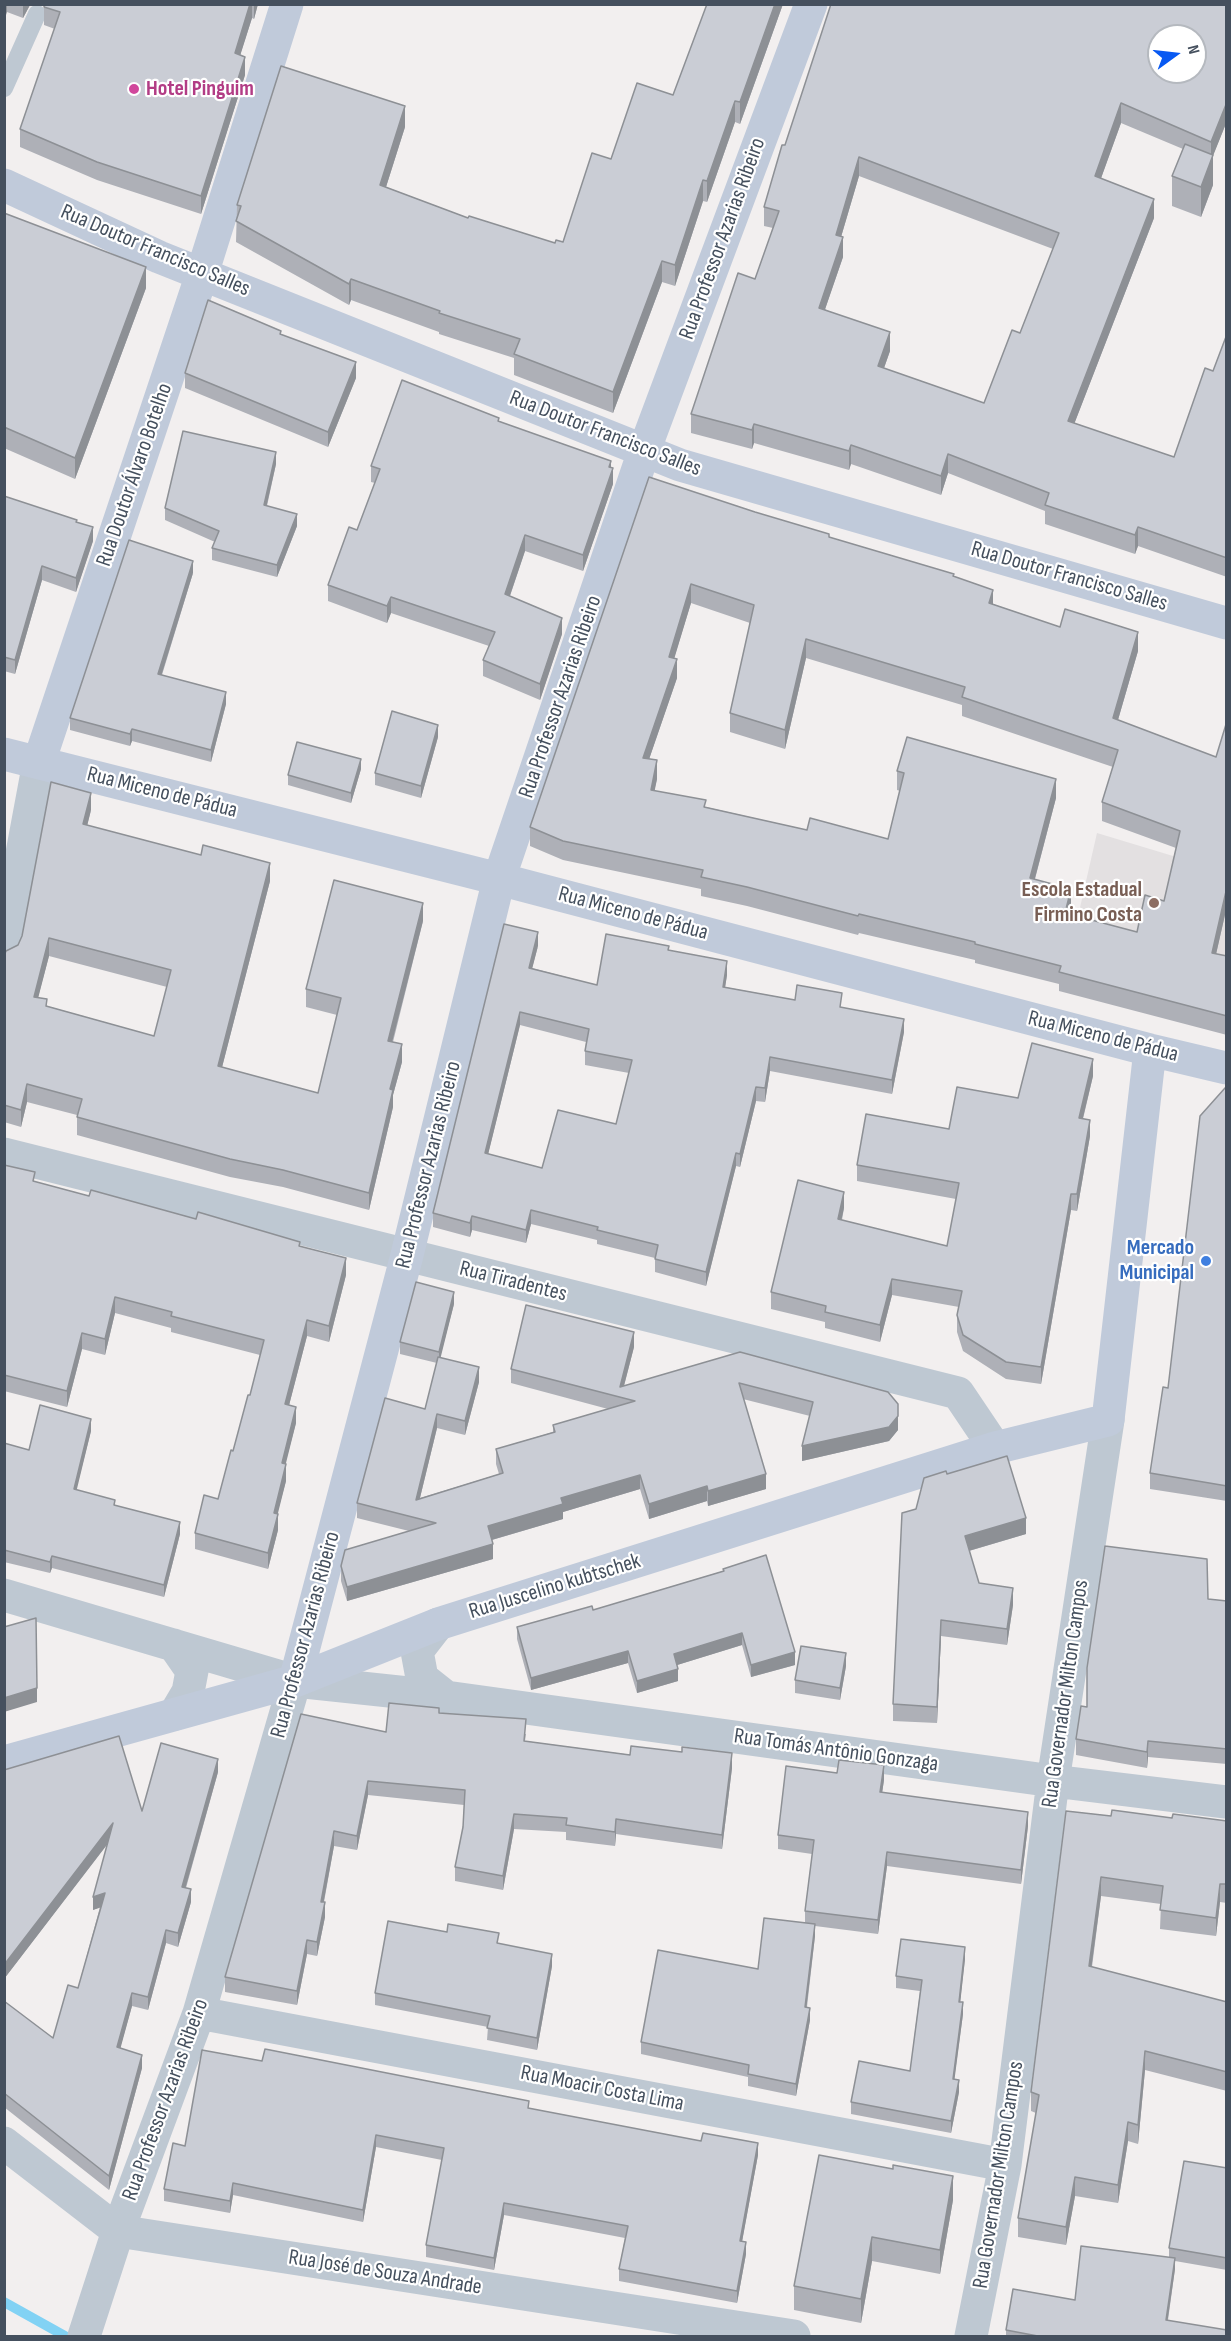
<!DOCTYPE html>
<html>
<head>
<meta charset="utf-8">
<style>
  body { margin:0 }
  #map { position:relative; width:1231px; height:2341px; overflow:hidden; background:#f2efef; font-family:"Sofia Sans Condensed",sans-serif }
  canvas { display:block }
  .frame { position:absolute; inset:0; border:6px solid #45505e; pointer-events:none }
  .north { position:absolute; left:1147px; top:24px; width:60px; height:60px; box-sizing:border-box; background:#fff; border:2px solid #b5b9bf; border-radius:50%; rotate:75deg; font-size:16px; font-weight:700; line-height:24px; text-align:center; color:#45505e }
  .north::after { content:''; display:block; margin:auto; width:21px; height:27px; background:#0859f2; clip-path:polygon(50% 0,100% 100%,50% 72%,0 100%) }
</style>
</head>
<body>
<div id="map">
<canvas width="1231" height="2341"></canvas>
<div class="frame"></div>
<div class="north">N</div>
</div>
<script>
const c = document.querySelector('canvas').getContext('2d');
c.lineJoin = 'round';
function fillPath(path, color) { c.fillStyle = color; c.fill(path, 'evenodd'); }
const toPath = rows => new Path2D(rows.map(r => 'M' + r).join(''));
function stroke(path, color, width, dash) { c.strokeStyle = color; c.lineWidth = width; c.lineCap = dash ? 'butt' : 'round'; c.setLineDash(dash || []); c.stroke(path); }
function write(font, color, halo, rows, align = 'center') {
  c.font = font + ' "Sofia Sans Condensed",sans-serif'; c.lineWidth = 4.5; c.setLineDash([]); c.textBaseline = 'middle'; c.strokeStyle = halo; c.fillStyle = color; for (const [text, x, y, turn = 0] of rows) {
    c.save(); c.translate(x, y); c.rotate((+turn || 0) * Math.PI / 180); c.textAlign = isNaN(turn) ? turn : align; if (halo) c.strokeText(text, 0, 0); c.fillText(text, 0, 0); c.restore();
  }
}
const education = toPath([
  [1097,833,1226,872,1226,1035,1074,934]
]);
const stream = toPath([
  [4,2302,65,2336]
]);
const service = toPath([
  [4,88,37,14]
]);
const minor = toPath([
  [4,950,39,762],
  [4,1154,958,1393,995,1448],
  [4,1595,295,1681,446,1697,1053,1781,1226,1802],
  [438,1624,417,1651,422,1678,446,1697],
  [174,1645,192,1671,188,1692,175,1714],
  [199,2013,1005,2165],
  [4,2143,118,2231,794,2336],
  [84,2336,118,2231,199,2013,295,1681],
  [971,2336,1005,2165,1053,1781,1108,1420]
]);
const secondary = toPath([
  [4,185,159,257,680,465,1226,623],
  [4,754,499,879,1150,1050,1226,1068],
  [39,762,202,274,287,4],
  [295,1681,407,1255,499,879,644,451,811,4],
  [4,1762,295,1681,438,1624,995,1448,1108,1420,1150,1050]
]);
const wall = toPath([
  [4,4,32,4,30,5,23,18,7,12],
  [42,4,258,4,254,19,252,18,240,55,245,75,201,214,97,180,20,147,20,129,55,29,44,25,44,7],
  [707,4,783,4,740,124,735,122,707,202,703,201,675,286,662,282,613,413,514,375,514,358,439,334,439,332,351,300,349,305,236,242,237,205,405,127,386,187,468,218,555,243,563,242,611,159,673,95],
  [1227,6,1227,121,1213,155,1213,185,1201,217,1172,206,1172,176,1183,149,1121,123,1101,178,1154,218,1074,424,1174,457,1213,371,1227,334,1227,577,1138,546,1135,554,1045,524,1045,511,948,473,941,495,851,464,849,470,754,443,752,449,691,433,691,414,755,279,773,228,764,226,764,207,785,145],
  [859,176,1053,249,1020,333,984,403,884,368,890,351,825,309,843,257,841,237],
  [4,213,146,288,75,479,4,448],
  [281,335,356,378,328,447,185,388,185,373],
  [499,421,611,467,613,484,583,571,525,551,510,596,562,634,540,700,483,676,483,660,489,646,391,613,387,623,328,601,328,585,357,530,375,483,371,482,371,466],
  [276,464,267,506,297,526,277,577,212,560,212,548,215,542,165,520,165,508],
  [649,477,829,537,954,576,993,604,1060,627,1138,651,1118,720,1216,757,1227,721,1227,906,1216,954,1227,956,1227,1035,1059,991,1059,984,975,963,975,960,859,933,858,935,747,906,701,896,701,889,563,860,530,846,530,827],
  [691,603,750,623,730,713,730,732,785,749,806,658,962,705,962,716,1113,767,1102,802,1102,821,1176,848,1164,901,1137,932,1070,914,1071,908,1035,879,1056,798,897,771,897,790,900,791,888,839,807,830,706,807,654,791,657,779,649,759,677,678,674,658],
  [4,496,77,522,93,541,76,592,42,580,15,674,4,671],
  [193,573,162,675,226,704,211,762,132,741,130,746,70,730,70,718],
  [438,737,421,798,375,785,375,773],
  [361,769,351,803,288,785,288,775],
  [91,810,87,826,270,881,222,1067,318,1093,337,1015,306,1007,306,989,423,921,393,1042,402,1062,393,1095,393,1107,369,1210,283,1187,230,1177,77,1135,77,1115,27,1102,21,1127,4,1122,4,956,18,945],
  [49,956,167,987,154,1036,47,1006,38,997],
  [538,946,532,968,597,985,669,950,727,975,725,987,795,1000,842,1007,904,1032,892,1094,770,1071,765,1102,756,1101,740,1167,736,1166,706,1286,655,1272,655,1258,597,1244,597,1240,531,1224,526,1243,472,1230,470,1237,433,1227,433,1213],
  [520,1025,586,1042,585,1051,585,1065,629,1073,616,1124,542,1168,488,1154],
  [1093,1076,1083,1119,1090,1136,1077,1211,1071,1210,1041,1384,1006,1379,963,1351,957,1332,957,1315,959,1307,892,1295,880,1342,825,1328,825,1322,771,1309,771,1292,844,1208,842,1220,947,1246,956,1199,857,1181,857,1165,949,1129,1018,1098],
  [1227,1088,1227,1501,1150,1489,1150,1473,1168,1388],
  [4,1165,35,1182,89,1196,300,1246,346,1275,329,1342,307,1336,289,1405,296,1423,285,1464,286,1481,277,1514,278,1530,268,1569,195,1549,195,1533,218,1499,250,1395,260,1355,171,1332,171,1328,115,1313,105,1355,82,1349,67,1407,4,1391],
  [454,1304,440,1357,479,1382,465,1435,437,1428,420,1498,499,1474,496,1464,496,1449,553,1432,553,1425,608,1409,511,1383,511,1369,634,1347,624,1386,740,1352,898,1430,889,1441,802,1461,810,1416,743,1399,766,1489,708,1506,707,1501,649,1519,640,1489,563,1512,563,1519,492,1540,493,1559,347,1601,341,1581,341,1566,409,1531,357,1518,357,1503,425,1409,437,1363,400,1354,400,1342],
  [91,1431,76,1490,115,1505,180,1534,164,1597,52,1568,50,1573,4,1562,4,1443,29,1450],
  [947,1474,1026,1534,969,1551,979,1583,1013,1605,1007,1645,941,1636,937,1723,893,1721,893,1704,916,1509],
  [723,1569,795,1665,751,1677,742,1645,677,1665,678,1681,637,1693,628,1663,531,1690,517,1639,517,1627,593,1610,723,1571],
  [1208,1599,1227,1601,1227,1764,1148,1757,1147,1768,1076,1755,1076,1739,1087,1707],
  [846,1666,840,1700,795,1693,795,1680],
  [439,1713,526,1734,525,1741,732,1768,722,1849,616,1834,615,1846,566,1840,566,1832,514,1829,503,1890,455,1881,455,1867,463,1827,464,1805,368,1795,357,1850,334,1846,324,1902,325,1917,317,1956,307,1954,297,2005,225,1992,225,1977,386,1732],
  [4,1770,142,1811,218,1772,186,1888,191,1902,178,1947,166,1943,148,2010,132,2006,120,2048,142,2068,109,2190,4,2107,4,2001,53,2038,78,1988,100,1907,93,1910,107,1844,4,1979],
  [884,1780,882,1793,1028,1826,1021,1884,887,1866,878,1934,815,1926,815,1936,807,2007,810,2020,796,2096,748,2086,748,2077,641,2054,641,2042,758,1969,805,1923,805,1911,812,1854,778,1849,778,1835],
  [1111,1816,1227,1821,1227,1903,1220,1902,1216,1936,1160,1929,1161,1904,1101,1896,1092,1967,1227,2002,1227,2091,1145,2070,1138,2144,1128,2141,1118,2203,1075,2196,1066,2245,1018,2237,1018,2218,1036,2113,1031,2111,1031,2092],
  [499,1944,552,1966,537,2050,487,2040,488,2027,375,2005,375,1993],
  [965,1959,960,2002,963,2014,954,2080,959,2092,951,2133,851,2114,851,2102,910,2071,920,1991,896,1988,896,1976],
  [262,2061,529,2108,758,2155,742,2241,746,2254,737,2303,619,2281,619,2269,625,2238,504,2215,494,2270,426,2257,426,2245,442,2160,376,2147,363,2222,233,2195,230,2213,164,2201,164,2189,185,2146],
  [819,2155,953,2200,940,2274,872,2261,861,2323,794,2310,794,2286],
  [1227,2168,1227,2270,1175,2261,1175,2269,1168,2320,1227,2337,1006,2337,1006,2330,1169,2257,1169,2248]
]);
const shadedWall = toPath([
  [4,4,7,4,7,12,4,21],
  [23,4,32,4,30,5,23,18],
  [250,4,252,4,252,18,235,72,235,53],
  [254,4,258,4,254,19],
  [775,4,783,4,740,124,740,102],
  [245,57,245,75,201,214,201,196],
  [735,101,735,122,707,202,707,181],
  [1227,102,1227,121,1211,161,1211,142],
  [1121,103,1121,123,1095,195,1095,176],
  [405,106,405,127,380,206,380,185],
  [1213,155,1213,185,1201,217,1201,187],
  [859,157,859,176,836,254,836,235],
  [703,180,703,201,675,286,675,265],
  [1154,199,1154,218,1068,440,1068,421],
  [843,237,843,257,819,327,819,308],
  [662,261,662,282,613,413,613,392],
  [146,267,146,288,75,479,75,458],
  [351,279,351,300,349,305,349,284],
  [890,332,890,351,878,385,878,366],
  [356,362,356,378,328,447,328,432],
  [754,424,754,443,752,449,752,430],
  [851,445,851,464,849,470,849,451],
  [276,452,276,464,264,517,264,505],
  [948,454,948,473,941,495,941,476],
  [611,461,611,473,613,468,613,484,583,571,583,555],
  [297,514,297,526,277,577,277,565],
  [93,527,93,541,76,592,76,578],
  [1138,527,1138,546,1135,554,1135,535],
  [525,535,525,551,505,610,505,594],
  [193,561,193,573,158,686,158,674],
  [42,566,42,580,15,674,15,660],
  [691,584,691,603,669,676,669,657],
  [993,590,993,609,989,603],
  [391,597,391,613,387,623,387,606],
  [562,618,562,634,540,700,540,684],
  [1138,632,1138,651,1113,737,1113,718],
  [806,639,806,658,785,749,785,730],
  [677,659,677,678,643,777,643,758],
  [226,692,226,704,211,762,211,750],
  [438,725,438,737,421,798,421,786],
  [132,729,132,741,130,746,130,734],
  [361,759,361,769,351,803,351,793],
  [657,760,657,779,651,809,651,790],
  [1056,779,1056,798,1030,897,1030,878],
  [91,793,91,810,83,842,83,824],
  [270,863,270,881,218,1083,218,1066],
  [1227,887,1227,906,1212,972,1212,953],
  [1071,889,1071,908,1065,932,1065,913],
  [423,903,423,921,388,1058,388,1041],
  [538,932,538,946,529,981,529,968],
  [49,938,49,956,34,1014,34,997],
  [727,961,727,975,723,1001,723,987],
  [520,1012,520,1025,485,1167,485,1153],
  [904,1019,904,1032,892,1094,892,1080],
  [402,1044,402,1062,393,1095,393,1107,369,1210,369,1193,390,1089],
  [770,1057,770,1071,765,1102,765,1088],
  [1093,1059,1093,1076,1079,1134,1079,1118],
  [27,1084,27,1102,21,1127,21,1110],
  [756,1087,756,1101,740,1167,740,1154],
  [1090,1120,1090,1136,1077,1211,1077,1194],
  [736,1153,736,1166,706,1286,706,1272],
  [844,1192,844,1208,838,1235,838,1219],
  [1071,1194,1071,1210,1041,1384,1041,1367],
  [531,1210,531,1224,526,1243,526,1230],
  [472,1216,472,1230,470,1237,470,1223],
  [346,1258,346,1275,329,1342,329,1326],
  [892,1279,892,1295,880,1342,880,1325],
  [454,1292,454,1304,439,1364,439,1352],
  [115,1297,115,1313,105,1355,105,1339],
  [307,1320,307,1336,285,1421,285,1404],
  [634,1332,634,1347,621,1397,620,1387],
  [82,1333,82,1349,67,1407,67,1391],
  [479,1367,479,1382,465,1435,465,1421],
  [296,1407,296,1423,282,1479,282,1463],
  [437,1414,437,1428,416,1514,416,1500],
  [898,1416,898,1430,889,1441,802,1461,802,1446],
  [91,1419,91,1431,74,1501,74,1489],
  [286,1464,286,1481,274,1529,274,1513],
  [766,1474,766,1489,708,1506,708,1491],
  [640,1475,640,1489,563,1512,563,1519,488,1541,488,1526,561,1498],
  [707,1486,707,1501,649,1519,649,1504],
  [278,1514,278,1530,268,1569,268,1553],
  [1026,1518,1026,1534,965,1552,965,1536],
  [180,1522,180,1534,164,1597,164,1585],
  [493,1544,493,1559,347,1601,347,1587],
  [52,1556,52,1568,50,1573,50,1562],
  [1013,1588,1013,1605,1007,1645,1007,1629],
  [941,1620,941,1636,937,1723,937,1707],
  [742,1633,742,1645,674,1666,674,1654],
  [628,1651,628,1663,531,1690,531,1678],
  [795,1652,795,1665,751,1677,751,1665],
  [846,1653,846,1666,840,1700,840,1688],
  [678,1669,678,1681,637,1693,637,1681],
  [37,1688,37,1702,4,1712,4,1698],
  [1148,1741,1148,1757,1147,1768,1147,1752],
  [732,1753,732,1768,722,1849,722,1835],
  [218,1759,218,1772,182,1900,182,1887],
  [884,1765,884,1780,880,1807,880,1792],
  [368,1781,368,1795,357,1850,357,1836],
  [1028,1812,1028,1826,1021,1884,1021,1870],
  [514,1814,514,1829,503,1890,503,1876],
  [616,1819,616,1834,615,1846,615,1832],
  [113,1823,113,1837,4,1979,4,1965],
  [334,1831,334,1846,321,1916,321,1902],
  [887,1852,887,1866,878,1934,878,1920],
  [1101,1877,1101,1896,1089,1985,1089,1966],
  [1220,1884,1220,1902,1216,1936,1216,1918],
  [191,1889,191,1902,178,1947,178,1933],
  [105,1893,105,1906,93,1910,93,1897],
  [325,1902,325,1917,317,1956,317,1942],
  [815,1924,815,1936,805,2019,805,2007],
  [166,1930,166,1943,148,2010,148,1997],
  [307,1940,307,1954,297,2005,297,1991],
  [965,1947,965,1959,959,2014,959,2002],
  [552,1954,552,1966,537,2050,537,2038],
  [132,1993,132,2006,117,2061,117,2047],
  [963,2002,963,2014,953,2091,953,2079],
  [810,2008,810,2020,796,2096,796,2084],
  [1145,2051,1145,2070,1138,2144,1138,2125],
  [142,2055,142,2068,109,2190,109,2176],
  [959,2080,959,2092,951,2133,951,2121],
  [1128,2122,1128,2141,1118,2203,1118,2185],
  [376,2135,376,2147,363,2222,363,2210],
  [758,2143,758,2155,740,2253,740,2241],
  [953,2176,953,2200,940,2274,940,2250],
  [1075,2177,1075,2196,1066,2245,1066,2227],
  [233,2183,233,2195,230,2213,230,2201],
  [504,2203,504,2215,494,2270,494,2258],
  [872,2237,872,2261,861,2323,861,2299],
  [746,2242,746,2254,737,2303,737,2291],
  [1175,2258,1175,2269,1166,2331,1166,2320]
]);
const building = toPath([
  [45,4,250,4,235,53,245,57,201,196,97,162,20,129,60,12,44,7,45,4],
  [707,4,775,4,740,102,735,101,707,181,703,180,675,265,662,261,613,392,514,354,520,339,439,313,440,311,351,279,349,284,236,221,241,206,237,205,281,66,405,106,380,185,468,218,469,216,555,243,556,240,563,242,592,153,611,159,637,83,673,95,707,4],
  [831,4,1223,4,1227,6,1227,102,1211,142,1121,103,1095,176,1154,199,1068,421,1174,457,1205,368,1213,371,1227,334,1227,558,1138,527,1135,535,1045,505,1049,493,948,454,941,476,851,445,849,451,754,424,752,430,691,414,738,273,755,279,779,211,764,207,782,145,785,145,831,4],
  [1159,36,1195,36,1195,72,1159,72,1159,36],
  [859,157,1059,233,1020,333,1012,330,984,403,878,366,890,332,819,308,843,237,836,235,859,157],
  [1185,144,1213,155,1201,187,1172,176,1185,144],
  [4,213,146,267,75,458,4,427,4,213],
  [208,300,281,331,280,334,356,362,328,432,185,373,208,300],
  [402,380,499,418,498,421,611,461,609,467,613,468,583,555,525,535,505,594,562,618,540,684,483,660,495,632,391,597,387,606,328,585,349,527,357,530,380,469,371,466,402,380],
  [183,431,276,452,264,505,297,514,277,565,212,548,219,531,165,508,183,431],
  [649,477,755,512,829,534,829,537,954,574,953,576,993,590,989,603,1060,627,1065,609,1138,632,1113,718,1216,757,1227,721,1227,887,1212,953,1227,956,1227,1016,1059,972,1061,966,975,944,975,942,859,914,858,916,747,887,701,877,703,870,563,841,530,827,649,477],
  [691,584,754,605,730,713,785,730,806,639,965,687,962,697,1118,750,1102,802,1180,831,1164,901,1145,895,1137,932,1065,913,1071,889,1030,878,1056,779,907,737,897,771,904,773,888,839,810,818,807,830,704,807,706,800,651,790,657,760,643,758,677,659,669,657,691,584],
  [4,496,77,520,76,522,93,527,76,578,42,566,15,660,4,657,4,496],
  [129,540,193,561,158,674,226,692,211,750,132,729,130,734,70,718,129,540],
  [392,711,438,725,421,786,375,773,392,711],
  [297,742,361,759,351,793,288,775,297,742],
  [51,782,91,793,83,824,201,855,203,845,270,863,218,1066,318,1093,341,998,306,989,334,880,423,903,388,1041,402,1044,390,1089,393,1090,369,1193,283,1170,230,1159,77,1117,82,1099,27,1084,21,1110,4,1105,4,956,6,951,18,945,22,936,51,782],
  [49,938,171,970,154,1036,46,1006,47,999,34,997,49,938],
  [504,924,538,932,529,968,597,985,606,934,669,946,668,950,727,961,723,987,795,1000,797,985,842,993,840,1007,904,1019,892,1080,770,1057,765,1088,756,1087,740,1154,736,1153,706,1272,655,1259,658,1245,597,1230,598,1227,531,1210,526,1230,472,1216,470,1223,433,1213,504,924],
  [520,1012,589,1029,585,1051,632,1060,616,1124,558,1110,542,1168,485,1153,520,1012],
  [1032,1043,1093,1059,1079,1118,1090,1120,1077,1194,1071,1194,1041,1367,1006,1362,963,1335,957,1315,962,1291,892,1279,880,1325,825,1312,826,1306,771,1292,798,1180,844,1192,838,1219,947,1246,959,1183,857,1165,866,1114,949,1129,957,1087,1018,1098,1032,1043],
  [1225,1088,1227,1088,1227,1486,1150,1473,1163,1387,1168,1388,1200,1116,1225,1088],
  [4,1165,35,1172,33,1181,89,1196,91,1190,196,1219,198,1212,300,1242,299,1246,346,1258,329,1326,307,1320,285,1404,296,1407,282,1463,286,1464,274,1513,278,1514,268,1553,195,1533,204,1495,218,1499,231,1450,233,1451,248,1395,250,1395,264,1340,171,1316,172,1312,115,1297,105,1339,82,1333,67,1391,4,1375,4,1165],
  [416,1282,454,1292,439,1352,400,1342,416,1282],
  [526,1305,634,1332,620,1387,740,1352,888,1392,898,1404,898,1416,889,1427,802,1446,813,1402,739,1383,766,1474,708,1491,707,1486,649,1504,640,1475,561,1498,563,1504,488,1526,493,1544,347,1587,341,1566,345,1550,436,1523,357,1503,385,1398,425,1409,438,1357,479,1367,465,1421,437,1414,416,1500,503,1473,496,1449,555,1432,553,1425,635,1401,511,1369,526,1305],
  [40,1405,91,1419,74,1489,115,1500,114,1505,180,1522,164,1585,52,1556,50,1562,4,1550,4,1443,29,1450,40,1405],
  [1007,1456,1026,1518,965,1536,979,1583,1013,1588,1007,1629,941,1620,937,1707,893,1704,902,1513,916,1509,924,1478,946,1471,947,1474,1007,1456],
  [1105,1546,1207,1559,1208,1599,1227,1601,1227,1749,1148,1741,1147,1752,1076,1739,1081,1706,1087,1707,1087,1668,1105,1546],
  [766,1555,795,1652,751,1665,742,1633,674,1654,678,1669,637,1681,628,1651,531,1678,517,1627,592,1606,593,1610,724,1571,723,1569,766,1555],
  [36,1618,37,1688,4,1698,4,1627,36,1618],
  [801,1646,846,1653,840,1688,795,1680,801,1646],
  [389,1703,439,1708,439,1713,526,1719,524,1741,630,1755,631,1746,682,1752,682,1747,732,1753,722,1835,616,1819,615,1832,566,1825,567,1818,514,1814,503,1876,455,1867,463,1827,465,1790,368,1781,357,1836,334,1831,321,1902,325,1902,317,1942,307,1940,297,1991,225,1977,301,1714,386,1732,389,1703],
  [119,1736,142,1811,161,1743,218,1759,182,1887,191,1889,178,1933,166,1930,148,1997,132,1993,117,2047,142,2055,109,2176,4,2093,4,2001,53,2038,68,1985,78,1988,105,1893,93,1897,113,1823,4,1965,4,1770,119,1736],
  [839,1760,884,1765,880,1792,1028,1812,1021,1870,887,1852,878,1920,805,1911,814,1840,778,1835,786,1766,837,1773,839,1760],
  [1112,1810,1172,1818,1173,1814,1227,1821,1227,1884,1220,1884,1216,1918,1160,1910,1163,1886,1101,1877,1089,1966,1227,2002,1227,2072,1145,2051,1138,2125,1128,2122,1118,2185,1075,2177,1066,2227,1018,2218,1039,2095,1031,2092,1066,1811,1111,1816,1112,1810],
  [764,1918,815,1924,805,2007,810,2008,796,2084,748,2074,749,2065,641,2042,658,1950,758,1969,764,1918],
  [388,1921,447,1932,448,1924,499,1933,497,1943,552,1954,537,2038,487,2028,490,2016,375,1993,388,1921],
  [901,1939,965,1947,959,2002,963,2002,953,2079,959,2080,951,2121,851,2102,859,2061,910,2071,922,1980,896,1976,901,1939],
  [265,2049,529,2101,528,2108,701,2141,703,2133,758,2143,740,2241,746,2242,737,2291,619,2269,628,2226,504,2203,494,2258,426,2245,444,2148,376,2135,363,2210,233,2183,230,2201,164,2189,173,2143,185,2146,202,2050,262,2061,265,2049],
  [819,2155,893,2169,893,2165,953,2176,940,2250,872,2237,861,2299,794,2286,819,2155],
  [1184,2161,1227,2168,1227,2258,1169,2248,1184,2161],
  [1081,2246,1175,2258,1166,2320,1227,2330,1227,2337,1043,2337,1006,2330,1013,2289,1075,2300,1081,2246]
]);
const markers = [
  [134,89,6,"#d1479c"],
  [1154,903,6,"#8d6e63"],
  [1206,1261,6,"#3f7fe0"]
];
const hotelNames = [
  ["Hotel Pinguim",146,89]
];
const streetNames = [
  ["Rua Professor Azarias Ribeiro",723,239,-70],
  ["Rua Doutor Francisco Salles",155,251,23],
  ["Rua Doutor Francisco Salles",605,434,21],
  ["Rua Doutor Álvaro Botelho",135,475,-71],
  ["Rua Doutor Francisco Salles",1069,577,16],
  ["Rua Professor Azarias Ribeiro",561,697,-71],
  ["Rua Miceno de Pádua",162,793,14],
  ["Rua Miceno de Pádua",633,914,15],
  ["Rua Miceno de Pádua",1103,1037,14],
  ["Rua Professor Azarias Ribeiro",429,1165,-76],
  ["Rua Tiradentes",513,1282,14],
  ["Rua Juscelino kubtschek",555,1587,-17],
  ["Rua Professor Azarias Ribeiro",306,1635,-75],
  ["Rua Governador Milton Campos",1066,1694,-82],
  ["Rua Tomás Antônio Gonzaga",836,1751,8],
  ["Rua Moacir Costa Lima",602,2089,11],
  ["Rua Professor Azarias Ribeiro",166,2100,-70],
  ["Rua Governador Milton Campos",999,2175,-81],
  ["Rua José de Souza Andrade",385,2273,9]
];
const educationNames = [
  ["Escola Estadual",1142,890],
  ["Firmino Costa",1142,915]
];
const shopNames = [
  ["Mercado",1194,1248],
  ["Municipal",1194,1273]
];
fillPath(education, '#e3e0e1');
stroke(stream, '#82d2f4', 10);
stroke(service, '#bec8d2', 18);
stroke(minor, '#bec8d2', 33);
stroke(secondary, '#c0cada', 33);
fillPath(wall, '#aeb0b7');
fillPath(shadedWall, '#8d9095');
fillPath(building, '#cacdd5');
stroke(building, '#8d9095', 1.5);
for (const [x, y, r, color] of markers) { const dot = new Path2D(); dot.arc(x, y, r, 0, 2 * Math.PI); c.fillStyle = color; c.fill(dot); stroke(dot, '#fff', 2); }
write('bold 22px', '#b23c85', '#fff', hotelNames, 'left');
write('22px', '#45505e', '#fff', streetNames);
write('bold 22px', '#785e54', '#fff', educationNames, 'right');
write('bold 22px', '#366cbe', '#fff', shopNames, 'right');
</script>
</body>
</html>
